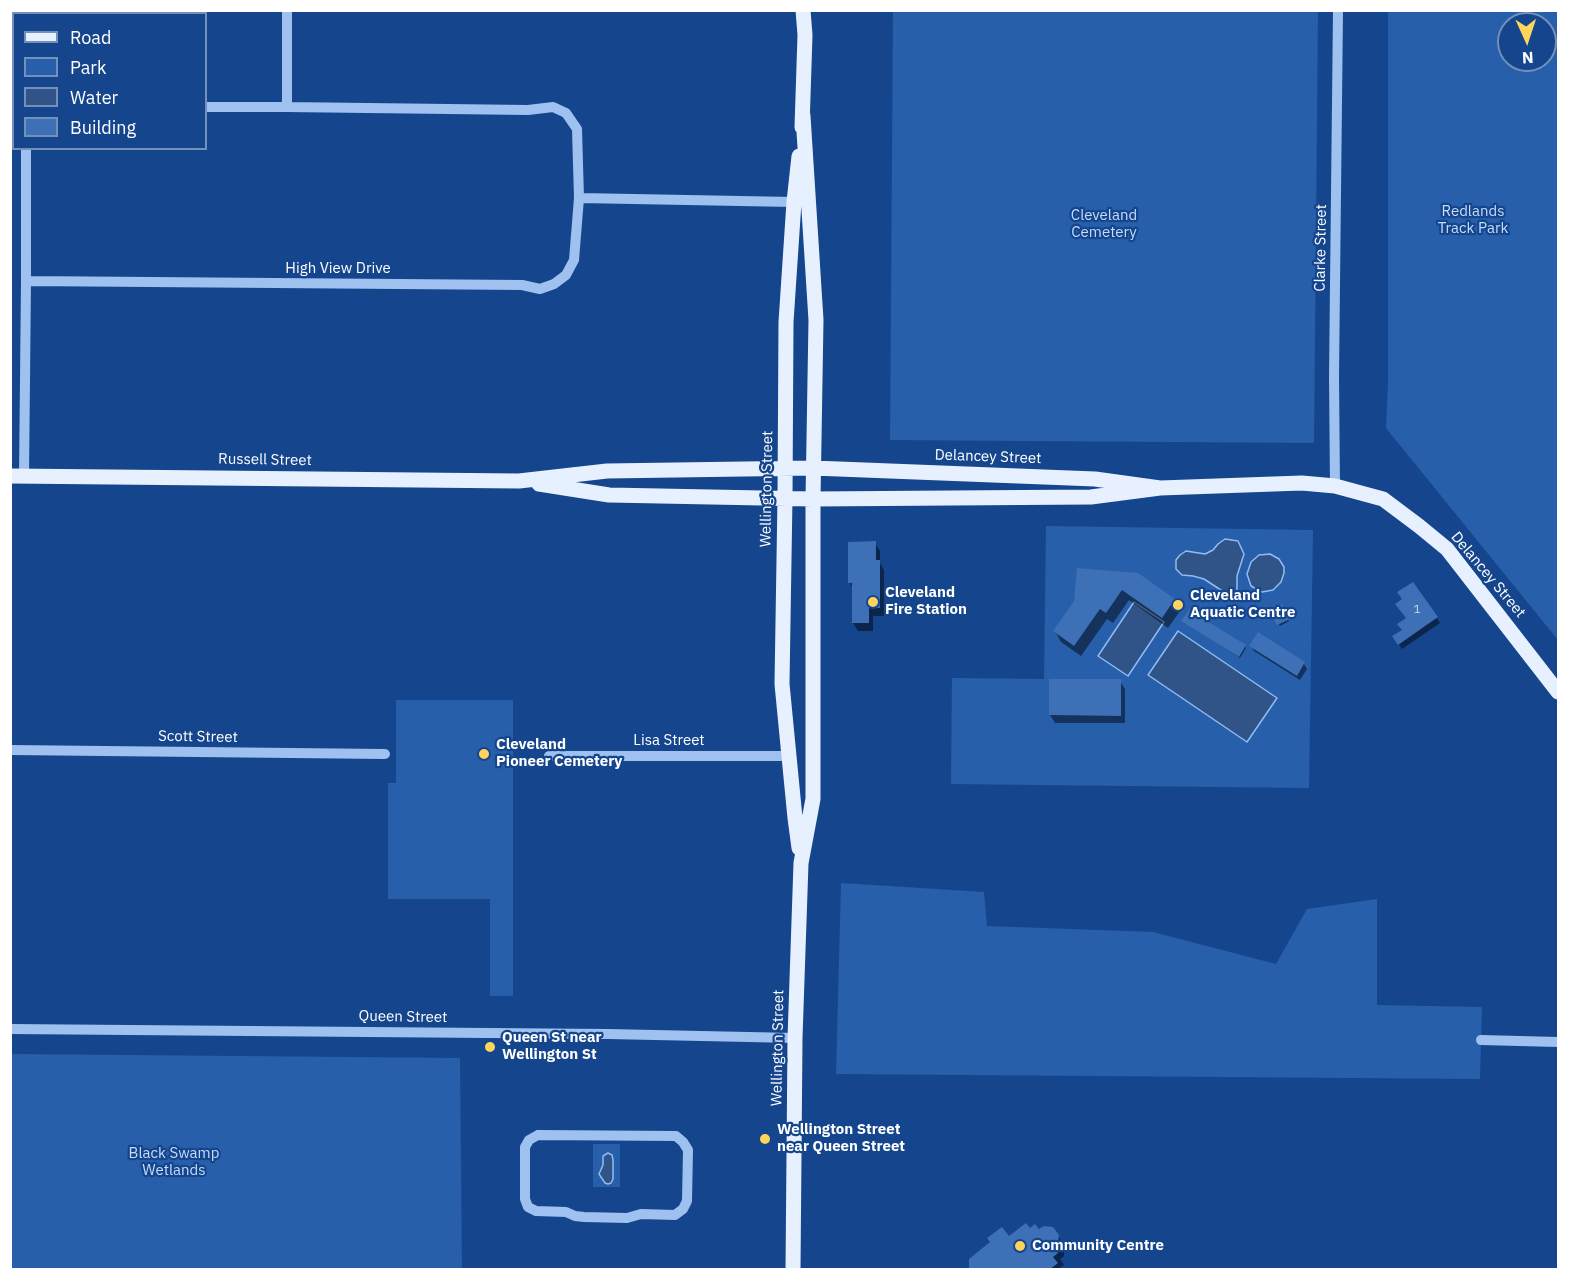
<!DOCTYPE html>
<html>
<head>
<meta charset="utf-8">
<style>
  body { margin:0 }
  #map { position:relative; width:1569px; height:1280px; overflow:hidden; background:#15468d; font-family:"IBM Plex Sans",sans-serif }
  canvas { display:block }
  .frame { position:absolute; inset:0; border:12px solid #fff; pointer-events:none }
  .legend { position:absolute; left:12px; top:12px; width:195px; height:138px; box-sizing:border-box; background:#15468d; border:2px solid #7390bb; margin:0; padding:8px 10px; list-style:none; font-size:18px; color:#fff }
  .legend li { display:flex; align-items:center; gap:12px; height:30px }
  .legend b { width:30px; border:2px solid #7390bb }
  .north { position:absolute; left:1497px; top:12px; width:60px; height:60px; box-sizing:border-box; background:#15468d; border:2px solid #7390bb; border-radius:50%; rotate:177deg; font-size:16px; font-weight:700; line-height:24px; text-align:center; color:#fff }
  .north::after { content:''; display:block; margin:auto; width:21px; height:27px; background:#ffd45d; clip-path:polygon(50% 0,100% 100%,50% 72%,0 100%) }
</style>
</head>
<body>
<div id="map">
<canvas width="1569" height="1280"></canvas>
<div class="frame"></div>
<ul class="legend">
<li><b style="height:8px;background:#e7f0ff"></b>Road</li>
<li><b style="height:16px;background:#275fab"></b>Park</li>
<li><b style="height:16px;background:#305488"></b>Water</li>
<li><b style="height:16px;background:#3d70b6"></b>Building</li>
</ul>
<div class="north">N</div>
</div>
<script>
const c = document.querySelector('canvas').getContext('2d');
c.lineJoin = 'round';
function fillPath(path, color) { c.fillStyle = color; c.fill(path, 'evenodd'); }
const toPath = rows => new Path2D(rows.map(r => 'M' + r).join(''));
function stroke(path, color, width, dash) { c.strokeStyle = color; c.lineWidth = width; c.lineCap = dash ? 'butt' : 'round'; c.setLineDash(dash || []); c.stroke(path); }
function write(font, color, halo, rows, align = 'center') {
  c.font = font + ' "IBM Plex Sans",sans-serif'; c.lineWidth = 4.5; c.setLineDash([]); c.textBaseline = 'middle'; c.strokeStyle = halo; c.fillStyle = color; for (const [text, x, y, turn = 0] of rows) {
    c.save(); c.translate(x, y); c.rotate((+turn || 0) * Math.PI / 180); c.textAlign = isNaN(turn) ? turn : align; if (halo) c.strokeText(text, 0, 0); c.fillText(text, 0, 0); c.restore();
  }
}
const green = toPath([
  [893,11,1318,11,1314,443,890,440],
  [1388,11,1558,11,1558,640,1386,428,1388,382],
  [1509,24,1545,24,1545,60,1509,60],
  [1046,526,1313,530,1309,788,951,784,952,678,1044,679],
  [396,700,513,700,513,996,490,996,490,899,388,899,388,783,396,783],
  [841,883,984,892,987,926,1153,932,1276,964,1307,909,1377,899,1377,1005,1482,1007,1480,1079,836,1074],
  [11,1054,460,1058,462,1269,11,1269],
  [593,1144,620,1144,620,1187,593,1187]
]);
const water = toPath([
  [1225,539,1238,541,1244,554,1237,576,1237,593,1230,596,1204,579,1193,576,1182,575,1176,569,1176,560,1180,555,1186,551,1205,554,1213,550,1218,544,1225,539],
  [1270,554,1279,559,1284,567,1284,573,1281,582,1273,590,1262,592,1251,586,1247,574,1251,562,1259,555,1270,554],
  [1134,602,1164,622,1128,676,1098,656,1134,602],
  [1178,631,1277,698,1247,742,1148,675,1178,631],
  [608,1153,612,1155,613,1160,613,1179,611,1183,608,1184,605,1183,599,1174,603,1165,603,1156,608,1153]
]);
const shadow = toPath([
  [875,543,880,551,880,563,884,570,884,616,873,616,873,631,858,631,853,623,853,589,850,583],
  [1078,570,1174,600,1180,611,1168,628,1129,600,1113,623,1107,619,1081,656,1061,642,1055,631,1076,601],
  [1281,606,1289,621,1280,626,1271,610],
  [1437,618,1440,623,1402,649,1394,637],
  [1183,621,1245,646,1246,648,1240,658],
  [1259,634,1304,664,1307,669,1300,680,1254,651,1251,646],
  [1120,681,1125,689,1125,723,1055,723,1050,715],
  [1030,1230,1058,1235,1064,1247,1064,1256,1060,1259,1064,1265,1059,1268,1060,1270,972,1270,1009,1238]
]);
const building = toPath([
  [876,541,876,560,880,560,880,608,869,608,869,623,852,623,852,583,848,583,848,542],
  [1077,568,1138,573,1175,599,1162,618,1122,590,1106,613,1100,609,1074,646,1053,631,1074,601],
  [1413,582,1438,617,1398,645,1392,636,1402,630,1397,624,1406,618,1395,604,1402,599,1397,592],
  [1282,604,1290,619,1277,625,1269,610],
  [1189,610,1246,645,1239,657,1181,621],
  [1258,632,1305,662,1297,676,1249,646],
  [1049,679,1121,679,1121,716,1049,715],
  [1026,1223,1030,1228,1035,1224,1039,1229,1044,1226,1053,1227,1059,1235,1058,1245,1054,1248,1058,1253,1053,1257,1058,1263,1049,1270,971,1270,969,1267,969,1259,990,1242,987,1238,1002,1227,1009,1236]
]);
const minor = toPath([
  [206,107,287,107,287,10],
  [287,107,528,110,553,107,566,113,577,129,579,198],
  [26,281,522,285,540,289,554,284,566,275,574,260,579,198,794,202],
  [24,476,26,281,26,148],
  [1335,486,1334,377,1338,10],
  [10,750,385,754],
  [549,756,790,756],
  [10,1029,608,1034,795,1038],
  [1481,1040,1558,1042],
  [538,1135,676,1136,683,1142,688,1150,687,1201,683,1209,675,1215,641,1214,627,1218,584,1217,575,1216,566,1212,536,1211,528,1207,525,1199,525,1147,529,1140,538,1135]
]);
const major = toPath([
  [802,127,805,35,803,10],
  [799,156,794,202,786,322,785,497,782,684,795,818,799,848],
  [10,476,519,481,607,471,813,468,1095,479,1160,488],
  [539,484,609,495,813,499,1091,497,1160,488,1302,483,1335,486,1383,499,1419,526,1447,549,1558,692],
  [793,1270,795,1038,801,863,813,799,813,499,816,320,803,116]
]);
const markers = [
  [873,602,6,"#ffd45d"],
  [1178,605,6,"#ffd45d"],
  [484,754,6,"#ffd45d"],
  [490,1047,6,"#ffd45d"],
  [765,1139,6,"#ffd45d"],
  [1020,1246,6,"#ffd45d"]
];
const numberNames = [
  ["1",1417,610]
];
const parkNames = [
  ["Redlands",1473,212],
  ["Track Park",1473,229],
  ["Cleveland",1104,216],
  ["Cemetery",1104,233],
  ["Black Swamp",174,1154],
  ["Wetlands",174,1171]
];
const streetNames = [
  ["Clarke Street",1321,248,-89],
  ["High View Drive",338,269],
  ["Delancey Street",988,457,2],
  ["Russell Street",265,460,1],
  ["Wellington Street",767,489,-89],
  ["Delancey Street",1488,575,50],
  ["Scott Street",198,737,1],
  ["Lisa Street",669,741],
  ["Queen Street",403,1017,1],
  ["Wellington Street",778,1048,-89]
];
const poiNames = [
  ["Cleveland",885,593],
  ["Fire Station",885,610],
  ["Cleveland",1190,596],
  ["Aquatic Centre",1190,613],
  ["Cleveland",496,745],
  ["Pioneer Cemetery",496,762],
  ["Queen St near",502,1038],
  ["Wellington St",502,1055],
  ["Wellington Street",777,1130],
  ["near Queen Street",777,1147],
  ["Community Centre",1032,1246]
];
fillPath(green, '#275fab');
fillPath(water, '#305488');
stroke(water, '#90bcf3', 1.5);
fillPath(shadow, '#0007');
fillPath(building, '#3d70b6');
stroke(minor, '#9ec1f0', 10);
stroke(major, '#e7f0ff', 15);
for (const [x, y, r, color] of markers) { const dot = new Path2D(); dot.arc(x, y, r, 0, 2 * Math.PI); c.fillStyle = color; c.fill(dot); stroke(dot, '#15468d', 2); }
write('12px', '#cedbed', null, numberNames);
write('15px', '#c5dcfb', '#15468d', parkNames);
write('15px', '#fff', '#15468d', streetNames);
write('bold 15px', '#fff', '#15468d', poiNames, 'left');
</script>
</body>
</html>
